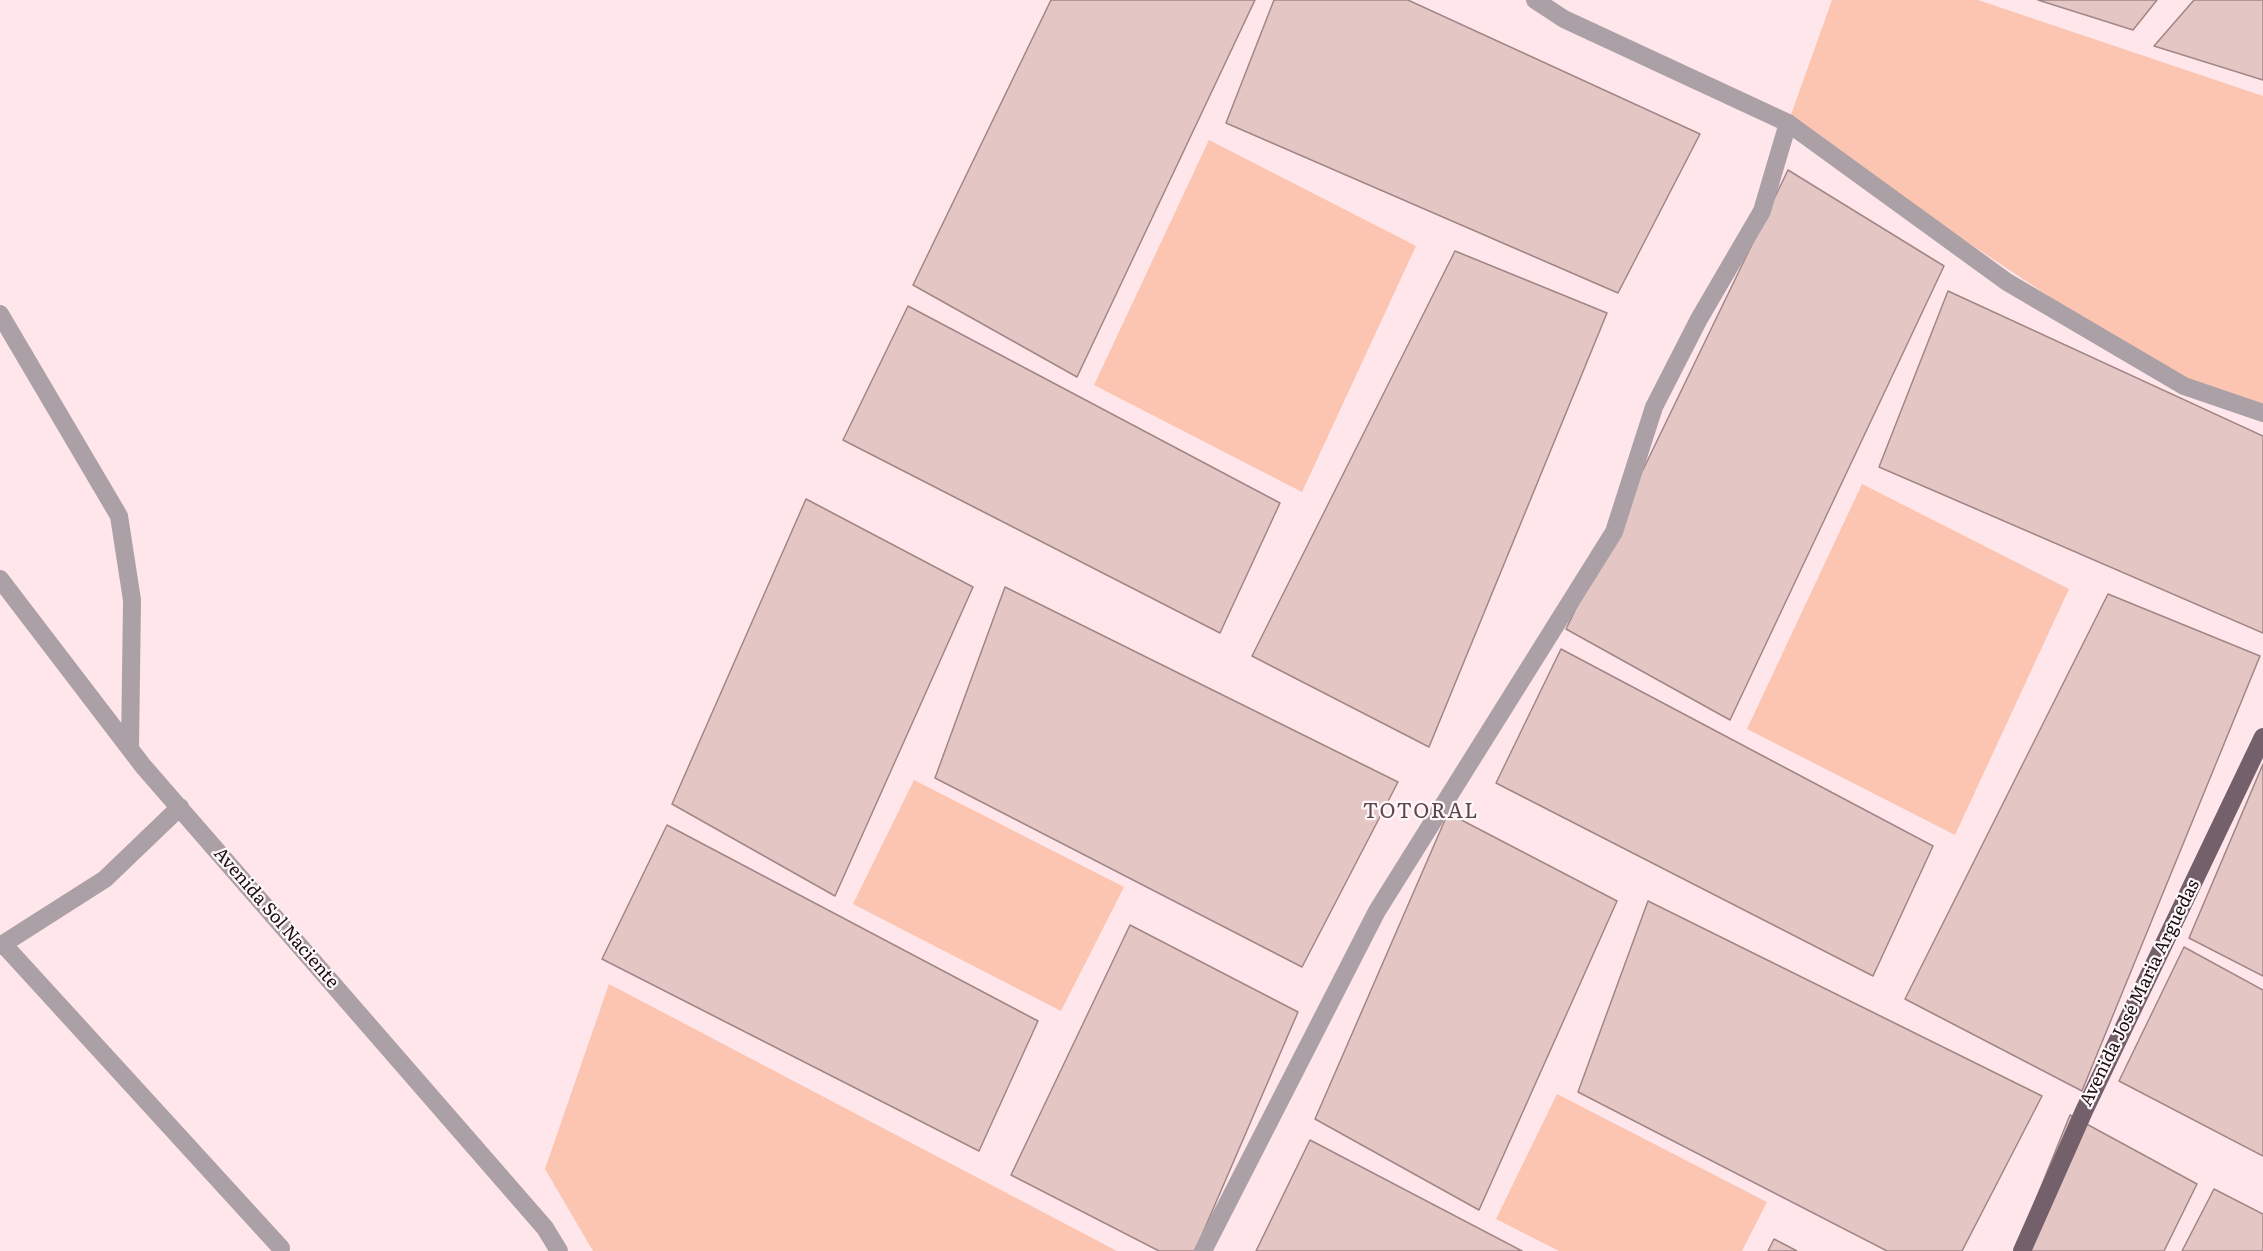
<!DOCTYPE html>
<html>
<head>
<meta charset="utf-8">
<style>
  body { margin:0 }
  canvas { display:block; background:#fee6eb }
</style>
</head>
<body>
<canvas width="2263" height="1251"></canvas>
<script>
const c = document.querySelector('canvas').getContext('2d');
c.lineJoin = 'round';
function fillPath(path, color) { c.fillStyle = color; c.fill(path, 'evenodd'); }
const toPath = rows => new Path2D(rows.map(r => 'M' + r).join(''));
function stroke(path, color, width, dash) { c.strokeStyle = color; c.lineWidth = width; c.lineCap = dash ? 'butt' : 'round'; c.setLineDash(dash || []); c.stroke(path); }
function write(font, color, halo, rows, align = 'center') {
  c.font = font + ' Literata,serif'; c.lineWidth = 4.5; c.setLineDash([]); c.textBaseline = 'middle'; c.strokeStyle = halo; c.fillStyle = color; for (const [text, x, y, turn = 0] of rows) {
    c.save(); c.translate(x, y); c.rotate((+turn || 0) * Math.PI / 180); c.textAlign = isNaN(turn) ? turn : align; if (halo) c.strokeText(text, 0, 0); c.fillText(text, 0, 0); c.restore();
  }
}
const green = toPath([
  [1832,0,1978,0,2263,96,2263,412,2184,386,1788,123],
  [1209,140,1416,246,1302,492,1094,385],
  [1862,484,2069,589,1955,835,1747,729],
  [914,780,1124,887,1061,1011,853,904],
  [609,984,1117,1251,593,1251,545,1169],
  [1557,1094,1767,1202,1742,1251,1559,1251,1496,1219]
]);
const building = toPath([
  [1051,0,1255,0,1077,377,913,285,1051,0],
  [1274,0,1408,0,1700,134,1618,293,1226,123,1274,0],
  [2038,0,2157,0,2133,30,2038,0],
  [2194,0,2263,0,2263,80,2154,46,2194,0],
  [1788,170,1944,266,1730,720,1566,629,1788,170],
  [1455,251,1607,313,1429,747,1252,656,1455,251],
  [1948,291,2263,436,2263,633,1879,467,1948,291],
  [908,306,1280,503,1220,633,843,440,908,306],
  [806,499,973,587,835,896,672,804,806,499],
  [1005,587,1398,782,1302,967,935,778,1005,587],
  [2108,594,2260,656,2082,1091,1905,999,2108,594],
  [1561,649,1933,846,1873,976,1496,783,1561,649],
  [2263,764,2263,976,2189,938,2263,764],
  [1448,813,1617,901,1479,1210,1315,1119,1448,813],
  [667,825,1038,1021,979,1151,602,959,667,825],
  [1648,901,2042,1096,1962,1251,1887,1251,1578,1092,1648,901],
  [1130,925,1298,1012,1195,1251,1159,1251,1011,1175,1130,925],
  [2184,947,2263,990,2263,1156,2119,1081,2184,947],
  [2070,1115,2197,1184,2164,1251,2015,1251,2070,1115],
  [1310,1140,1522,1251,1256,1251,1310,1140],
  [2214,1189,2263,1214,2263,1251,2182,1251,2214,1189],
  [1774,1239,1797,1251,1768,1251,1774,1239]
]);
const minor = toPath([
  [1535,0,1564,19,1788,123,2007,282,2184,386,2263,413],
  [0,314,119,516,132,600,130,748],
  [0,579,143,766,545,1228,559,1251],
  [4,945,281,1248],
  [0,946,105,879,180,807],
  [1203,1251,1377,911,1614,532,1654,407,1699,319,1762,211,1788,123]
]);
const major = toPath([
  [2022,1251,2084,1111,2263,737]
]);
const streetNames = [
  ["Avenida Sol Naciente",276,918,49],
  ["Avenida José Maria Arguedas",2140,993,-64]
];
const quarterNames = [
  ["TOTORAL",1421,812]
];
fillPath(green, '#fbc5b1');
fillPath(building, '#e4c6c4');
stroke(building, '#a28685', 1.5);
stroke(minor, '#aba0a5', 18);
stroke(major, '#73606a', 18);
write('18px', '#1a1012', '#fff8fa', streetNames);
c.letterSpacing = '1.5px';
write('21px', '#5f464c', '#fff8fa', quarterNames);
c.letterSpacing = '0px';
</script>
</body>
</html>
